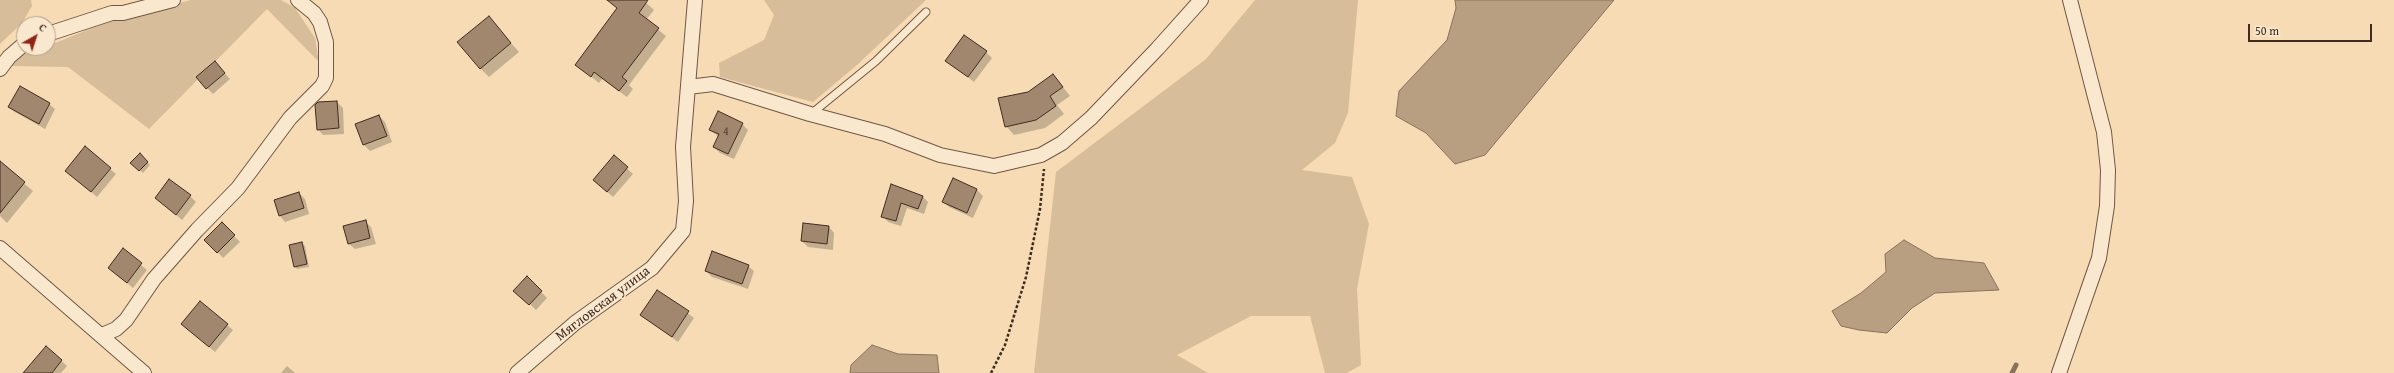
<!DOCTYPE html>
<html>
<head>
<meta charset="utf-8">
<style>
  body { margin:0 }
  #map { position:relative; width:2394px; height:373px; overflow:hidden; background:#f6dbb4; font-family:"Gentium Book Plus",serif }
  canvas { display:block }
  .north { position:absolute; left:16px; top:16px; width:40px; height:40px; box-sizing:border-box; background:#f9e8ce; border:1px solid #b09c88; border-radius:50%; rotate:39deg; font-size:11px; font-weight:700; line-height:16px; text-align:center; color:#432b20 }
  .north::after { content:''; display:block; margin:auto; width:14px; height:18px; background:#8f2418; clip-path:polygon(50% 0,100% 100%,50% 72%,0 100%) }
  .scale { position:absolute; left:2248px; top:24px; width:124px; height:18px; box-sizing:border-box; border:2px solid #432b20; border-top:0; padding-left:5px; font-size:12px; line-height:14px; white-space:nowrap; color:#432b20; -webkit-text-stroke:3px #f9e8ce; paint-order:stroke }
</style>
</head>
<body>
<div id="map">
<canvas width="2394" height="373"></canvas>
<div class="north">С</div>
<div class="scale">50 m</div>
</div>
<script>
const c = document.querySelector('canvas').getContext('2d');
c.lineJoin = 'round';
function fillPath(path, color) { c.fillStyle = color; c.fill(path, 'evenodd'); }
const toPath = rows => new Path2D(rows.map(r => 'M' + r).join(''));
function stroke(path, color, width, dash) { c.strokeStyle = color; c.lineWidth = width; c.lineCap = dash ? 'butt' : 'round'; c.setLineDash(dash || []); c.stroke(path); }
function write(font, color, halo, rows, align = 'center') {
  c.font = font + ' "Gentium Book Plus",serif'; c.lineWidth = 3; c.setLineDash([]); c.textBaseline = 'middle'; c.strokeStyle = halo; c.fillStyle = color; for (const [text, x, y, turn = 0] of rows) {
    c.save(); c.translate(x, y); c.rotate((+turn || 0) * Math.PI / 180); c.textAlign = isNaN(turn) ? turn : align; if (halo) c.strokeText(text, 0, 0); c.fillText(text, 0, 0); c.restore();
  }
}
const green = toPath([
  [0,0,31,0,32,6,22,23,0,44],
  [191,0,281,0,295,8,315,38,319,62,267,9,149,129,68,67,10,66,21,55,48,48,48,46,109,21],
  [764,0,926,0,857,65,813,102,720,77,719,63,764,40,774,15],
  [1255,0,1358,0,1348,113,1335,143,1302,170,1352,177,1369,224,1357,289,1361,365,1347,373,1325,373,1310,316,1251,316,1177,355,1208,373,1034,373,1056,172,1206,59]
]);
const water = toPath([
  [1455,0,1614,0,1485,155,1455,164,1426,133,1396,116,1399,91,1447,40,1456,8,1455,0],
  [1904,240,1935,258,1984,263,1999,290,1935,293,1912,308,1887,333,1859,330,1841,326,1832,311,1861,293,1886,272,1885,254,1904,240],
  [872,345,898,354,937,355,939,373,850,373,851,365,872,345]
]);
const shadow = toPath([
  [609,0,643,0,654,10,646,20,666,36,629,85,633,89,627,97,602,79,599,83,576,64,618,9],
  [488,17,519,52,489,77,480,68],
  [986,52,992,58,974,82,947,61],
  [220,68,230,79,213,94,207,88],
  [1053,75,1070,96,1057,105,1064,114,1045,128,1014,135,1006,126,1029,93],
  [337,102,343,108,344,134,323,135,318,129],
  [49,104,55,109,45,129,15,112,9,107],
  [379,116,385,122,392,142,370,151,364,145,356,125],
  [742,124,748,130,734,159,720,153,714,147,719,137,710,130],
  [140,154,150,165,143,173,132,163],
  [614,157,633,174,613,197,600,186],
  [1,164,33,191,7,223,0,216],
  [110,169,116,174,97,197,66,171],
  [953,179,977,190,983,196,973,218,949,207,943,201],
  [891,185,923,197,928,202,924,214,907,208,901,226,888,222,883,216],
  [299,193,305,199,309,214,285,222,280,216,275,201],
  [190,196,196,202,182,220,156,198],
  [365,221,371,227,376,244,355,249,349,244],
  [222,224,240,242,223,258,206,240],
  [829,227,834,233,833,250,808,247,802,241],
  [302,243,305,246,309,267,297,269,294,266],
  [123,250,147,270,133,288,115,273],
  [748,266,754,271,748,289,712,277,706,271],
  [527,278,547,298,536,310,521,296],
  [658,291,694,318,678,342,641,315],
  [182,324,227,325,233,330,215,352],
  [46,347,67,366,61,373,24,373],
  [287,366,295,373,281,373]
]);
const stream = toPath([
  [2012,373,2016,365]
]);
const building = toPath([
  [607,0,648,0,639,13,659,28,622,77,627,81,619,91,594,72,591,77,575,65,617,8,607,0],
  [489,16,511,43,480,69,457,42,489,16],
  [964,35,987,51,968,77,945,61,964,35],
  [215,61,225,73,206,89,196,77,215,61],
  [1053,74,1063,87,1050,96,1056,106,1036,120,1005,127,998,98,1028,92,1053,74],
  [20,86,50,103,39,124,8,107,20,86],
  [337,101,339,128,317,130,315,105,318,102,337,101],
  [718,111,743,123,728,154,713,147,719,134,709,130,718,111],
  [379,115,387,136,363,145,355,124,379,115],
  [85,146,111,168,91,192,65,171,85,146],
  [140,153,148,162,139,171,130,163,140,153],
  [614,155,628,167,607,192,593,180,614,155],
  [0,161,25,182,0,213,0,161],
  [953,178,977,189,967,213,942,202,953,178],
  [169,179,191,195,176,215,155,198,169,179],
  [891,184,923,196,918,209,901,203,896,221,881,217,891,184],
  [299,192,304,208,279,216,274,200,299,192],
  [366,220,370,238,348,244,343,226,366,220],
  [222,222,235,235,217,253,204,240,222,222],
  [803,223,829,226,827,244,801,241,803,223],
  [302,242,307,264,294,267,289,245,302,242],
  [123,248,142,263,127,283,108,268,123,248],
  [712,251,749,265,742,284,705,271,712,251],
  [527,276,542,291,529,305,513,291,527,276],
  [657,290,689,311,672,337,640,315,657,290],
  [200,301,228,324,209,347,181,324,200,301],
  [46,346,62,360,52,373,23,373,46,346]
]);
const path = toPath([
  [991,373,1005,345,1026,277,1040,209,1044,169]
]);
const service = toPath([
  [811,114,876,61,926,12]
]);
const minor = toPath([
  [48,34,112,13,123,13,173,0],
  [0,69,9,57,24,44],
  [688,87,713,84,810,114,885,134,940,155,994,166,1041,155,1062,143,1091,118,1158,48,1201,0],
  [0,248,144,373],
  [102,335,116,329,126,320,154,279,197,230,238,188,290,118,322,86,326,78,326,42,320,22,314,13,298,0],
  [517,373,575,323,652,268,683,231,686,201,683,147,695,0],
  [2059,373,2099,258,2107,206,2108,170,2104,132,2070,0]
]);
const numberNames = [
  ["4",726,132]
];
const streetNames = [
  ["Мягловская улица",603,304,-37]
];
fillPath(green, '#d8bd9b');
fillPath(water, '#b99f82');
stroke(water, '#8a715b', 1);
fillPath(shadow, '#0003');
stroke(stream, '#8a715b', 5);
fillPath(building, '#a0876d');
stroke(building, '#432b20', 1);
stroke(service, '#705745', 9);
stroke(minor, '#705745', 16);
stroke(path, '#432b20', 2.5, [3, 2]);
stroke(service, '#f9e8ce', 7);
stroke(minor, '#f9e8ce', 14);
write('12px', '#5a4233', null, numberNames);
write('14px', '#432b20', '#f9e8ce', streetNames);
</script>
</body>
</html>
